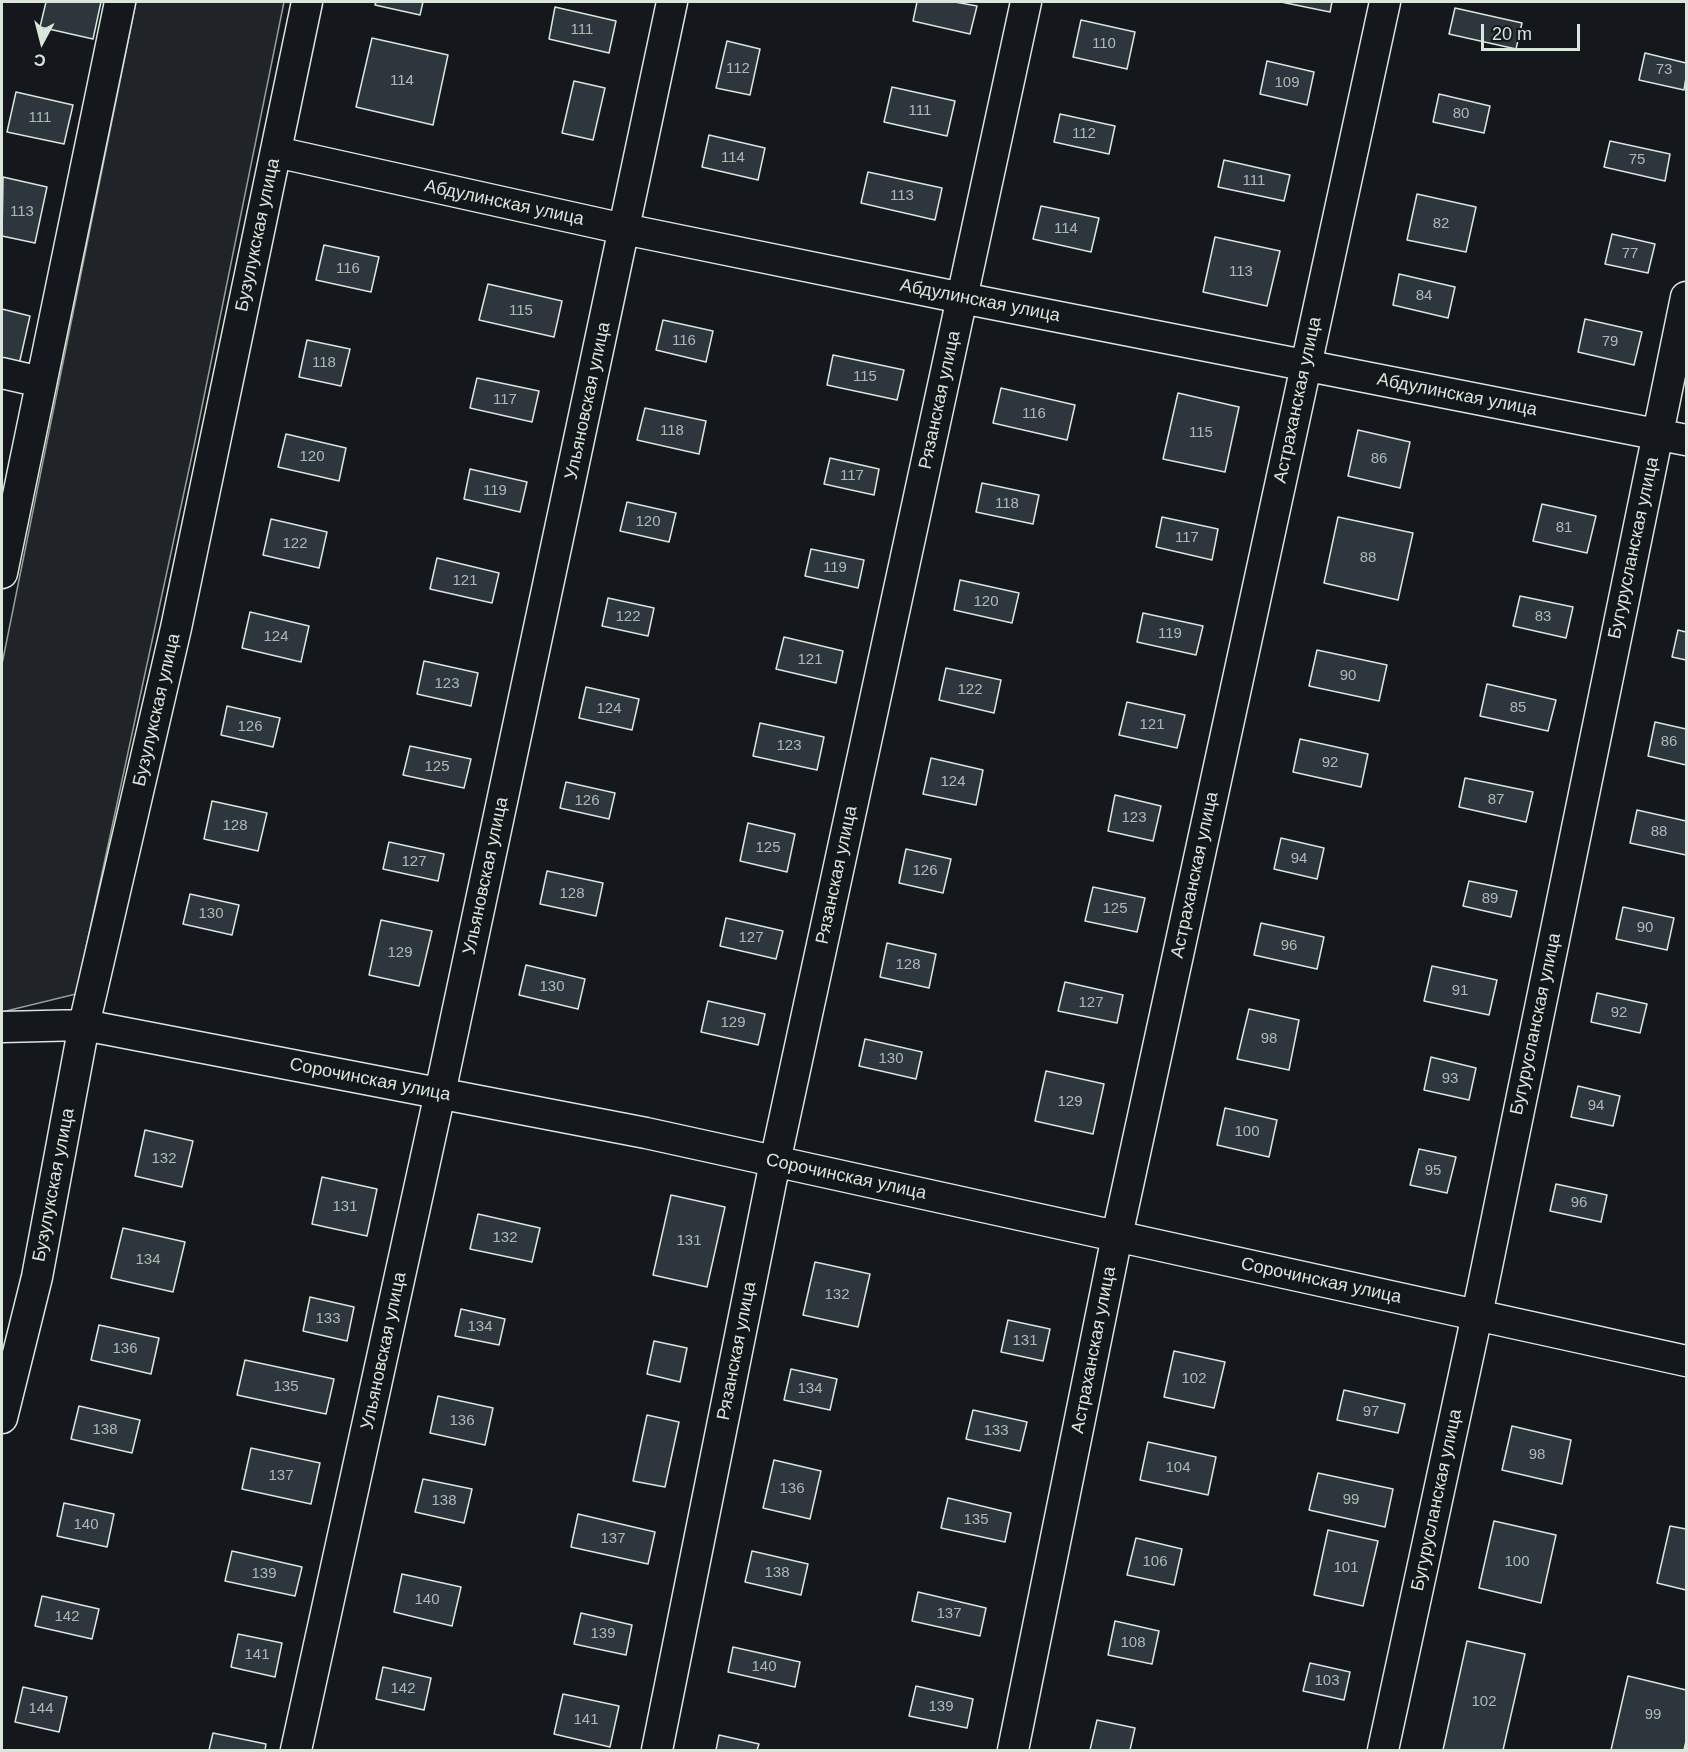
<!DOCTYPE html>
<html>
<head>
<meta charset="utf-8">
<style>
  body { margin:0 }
  #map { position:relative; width:1688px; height:1752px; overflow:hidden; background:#14181c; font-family:Helvetica,sans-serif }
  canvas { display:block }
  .frame { position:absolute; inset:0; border:3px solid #d8e6dc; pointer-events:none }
  .north { position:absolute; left:12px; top:12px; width:60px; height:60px; -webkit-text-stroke:4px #14181c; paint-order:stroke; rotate:187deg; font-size:16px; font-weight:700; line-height:24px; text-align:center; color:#d8e6dc }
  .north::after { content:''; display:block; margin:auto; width:21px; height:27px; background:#d8e6dc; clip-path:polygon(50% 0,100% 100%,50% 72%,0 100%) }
  .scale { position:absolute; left:1481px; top:24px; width:99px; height:27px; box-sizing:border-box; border:3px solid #d8e6dc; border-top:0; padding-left:8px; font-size:18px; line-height:21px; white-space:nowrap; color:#d8e6dc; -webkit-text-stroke:4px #14181c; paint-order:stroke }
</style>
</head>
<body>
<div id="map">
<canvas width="1688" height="1752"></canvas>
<div class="frame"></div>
<div class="north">С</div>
<div class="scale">20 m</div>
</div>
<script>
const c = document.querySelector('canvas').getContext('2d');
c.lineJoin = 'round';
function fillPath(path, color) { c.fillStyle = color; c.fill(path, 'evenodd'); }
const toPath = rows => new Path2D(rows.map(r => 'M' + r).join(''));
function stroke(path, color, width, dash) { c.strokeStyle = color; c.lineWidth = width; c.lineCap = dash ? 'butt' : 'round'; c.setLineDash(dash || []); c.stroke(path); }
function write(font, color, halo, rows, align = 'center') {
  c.font = font + ' Helvetica,sans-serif'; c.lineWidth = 4.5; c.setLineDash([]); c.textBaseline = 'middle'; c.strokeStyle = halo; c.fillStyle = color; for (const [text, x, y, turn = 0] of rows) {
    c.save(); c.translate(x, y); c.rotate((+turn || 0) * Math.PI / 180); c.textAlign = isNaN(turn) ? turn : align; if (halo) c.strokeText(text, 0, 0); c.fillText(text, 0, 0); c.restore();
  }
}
const green = toPath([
  [136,2,284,2,194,446,76,994,2,1012,2,664,136,2]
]);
const building = toPath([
  [46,2,101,2,93,39,40,27,46,2],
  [376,2,423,2,420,15,375,5,376,2],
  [917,2,955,2,977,6,970,34,913,21,917,2],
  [1281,2,1332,2,1330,12,1281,2],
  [555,7,616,21,609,53,549,39,555,7],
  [1455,8,1522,23,1516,49,1449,34,1455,8],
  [1081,20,1135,32,1127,69,1073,57,1081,20],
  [372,38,448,55,433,125,356,107,372,38],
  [727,41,760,49,750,95,716,88,727,41],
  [1645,53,1686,63,1686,77,1684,90,1639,80,1645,53],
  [1267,61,1314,72,1307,105,1260,94,1267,61],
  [574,81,605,88,593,140,562,133,574,81],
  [892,87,955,101,947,136,884,122,892,87],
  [16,92,73,105,64,144,7,132,16,92],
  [1439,94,1490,106,1484,133,1433,122,1439,94],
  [1060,114,1115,126,1109,154,1054,142,1060,114],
  [709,135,765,148,758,180,702,167,709,135],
  [1610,141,1670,154,1665,181,1604,167,1610,141],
  [1224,160,1290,175,1284,201,1218,187,1224,160],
  [868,172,942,188,935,220,861,203,868,172],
  [3,177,47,187,35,243,2,236,3,177],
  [1417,194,1476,207,1466,252,1407,240,1417,194],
  [1041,206,1099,218,1091,252,1033,239,1041,206],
  [1612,234,1655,244,1648,273,1605,264,1612,234],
  [1215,237,1280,251,1267,306,1203,292,1215,237],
  [324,245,379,257,371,292,316,280,324,245],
  [1399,274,1455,287,1448,318,1393,305,1399,274],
  [488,284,562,301,554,337,479,320,488,284],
  [2,309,30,316,18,369,2,365,2,309],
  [1585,319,1642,332,1634,365,1578,352,1585,319],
  [663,320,713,331,706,362,656,350,663,320],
  [307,340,350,349,341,386,299,377,307,340],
  [833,355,904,370,897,400,827,385,833,355],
  [477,378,539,391,532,422,470,408,477,378],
  [1001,388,1075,405,1067,440,993,423,1001,388],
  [1178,393,1239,407,1225,472,1163,459,1178,393],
  [645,408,706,421,699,454,637,440,645,408],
  [1358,430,1410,442,1400,488,1348,476,1358,430],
  [286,434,346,448,339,481,278,467,286,434],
  [830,458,879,469,874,495,824,484,830,458],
  [470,469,527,482,520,512,464,499,470,469],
  [982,483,1039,495,1033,524,976,512,982,483],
  [627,502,676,513,669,542,620,531,627,502],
  [1542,504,1596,516,1587,553,1533,541,1542,504],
  [1162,517,1218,529,1212,560,1156,547,1162,517],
  [1338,517,1413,533,1398,600,1324,583,1338,517],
  [271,519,327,532,319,568,263,555,271,519],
  [811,549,864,560,858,588,805,576,811,549],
  [437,558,499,573,492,603,430,589,437,558],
  [960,580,1019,593,1012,623,954,610,960,580],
  [1520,596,1573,607,1566,638,1513,626,1520,596],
  [608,598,654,608,648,636,602,626,608,598],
  [250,612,309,626,301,662,242,648,250,612],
  [1143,613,1203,626,1196,655,1137,642,1143,613],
  [1678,630,1686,632,1686,660,1672,657,1678,630],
  [784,637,843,651,836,683,776,669,784,637],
  [1317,650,1387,665,1379,701,1309,686,1317,650],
  [424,661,478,673,471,706,417,694,424,661],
  [946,668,1001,680,994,713,939,700,946,668],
  [1487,684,1556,700,1548,731,1480,716,1487,684],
  [586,687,639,699,632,730,579,718,586,687],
  [1127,702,1185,715,1177,748,1119,735,1127,702],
  [227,706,280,718,273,747,221,735,227,706],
  [1655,722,1686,729,1686,765,1648,756,1655,722],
  [760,723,824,737,817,770,753,756,760,723],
  [1300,739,1368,754,1361,787,1293,772,1300,739],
  [410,746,471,759,464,788,403,775,410,746],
  [931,758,983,770,976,805,923,794,931,758],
  [1465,778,1533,792,1526,822,1459,807,1465,778],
  [566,782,615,793,609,819,560,808,566,782],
  [1115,795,1161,806,1153,841,1108,831,1115,795],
  [212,801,267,813,258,851,204,839,212,801],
  [1637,810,1686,821,1686,855,1630,843,1637,810],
  [748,823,795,834,787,872,740,861,748,823],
  [1281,838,1324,848,1317,879,1274,869,1281,838],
  [389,842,444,854,438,881,383,869,389,842],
  [906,849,951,859,943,893,899,883,906,849],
  [547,871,603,883,596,916,540,904,547,871],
  [1469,881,1517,891,1511,917,1463,906,1469,881],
  [1093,887,1145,898,1137,932,1085,921,1093,887],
  [190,894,239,905,232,935,183,924,190,894],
  [1623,907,1674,918,1667,950,1616,939,1623,907],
  [726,918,783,931,776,959,720,946,726,918],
  [381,920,432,931,419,986,369,975,381,920],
  [1261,923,1324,937,1317,969,1254,955,1261,923],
  [887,943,936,954,929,988,880,977,887,943],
  [526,965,585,979,578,1009,519,995,526,965],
  [1432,966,1497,980,1489,1015,1424,1001,1432,966],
  [1065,982,1123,995,1117,1023,1058,1011,1065,982],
  [1597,993,1647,1004,1640,1033,1591,1022,1597,993],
  [708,1001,765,1014,758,1045,701,1032,708,1001],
  [1249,1009,1299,1020,1289,1070,1237,1059,1249,1009],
  [865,1039,922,1052,916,1079,859,1066,865,1039],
  [1431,1057,1476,1068,1469,1100,1424,1090,1431,1057],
  [1046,1071,1104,1084,1093,1134,1035,1121,1046,1071],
  [1578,1086,1620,1096,1613,1126,1571,1117,1578,1086],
  [1225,1108,1277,1120,1269,1157,1217,1145,1225,1108],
  [145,1130,193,1141,182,1187,135,1176,145,1130],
  [1419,1149,1456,1157,1447,1193,1410,1185,1419,1149],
  [322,1177,377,1189,367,1236,312,1224,322,1177],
  [1556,1184,1607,1195,1601,1222,1550,1211,1556,1184],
  [671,1195,725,1207,707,1287,653,1275,671,1195],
  [478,1214,540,1228,532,1262,470,1249,478,1214],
  [123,1228,185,1242,173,1292,111,1278,123,1228],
  [815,1262,870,1274,858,1327,803,1315,815,1262],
  [310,1297,354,1307,347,1341,303,1331,310,1297],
  [461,1309,505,1319,499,1345,455,1336,461,1309],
  [1008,1320,1050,1329,1043,1361,1001,1352,1008,1320],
  [99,1325,159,1338,151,1374,91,1360,99,1325],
  [654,1341,687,1348,680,1382,647,1374,654,1341],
  [1174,1351,1225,1362,1214,1408,1164,1397,1174,1351],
  [245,1360,334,1379,326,1414,237,1395,245,1360],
  [791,1369,837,1379,830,1410,784,1400,791,1369],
  [1344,1390,1405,1404,1398,1433,1337,1420,1344,1390],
  [438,1396,493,1408,485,1445,430,1433,438,1396],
  [79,1406,140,1420,132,1453,71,1439,79,1406],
  [973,1410,1027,1422,1020,1451,966,1439,973,1410],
  [647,1415,679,1422,665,1487,633,1481,647,1415],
  [1512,1426,1571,1440,1562,1484,1502,1470,1512,1426],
  [1148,1442,1216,1457,1208,1495,1140,1480,1148,1442],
  [251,1448,320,1463,311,1504,242,1489,251,1448],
  [774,1460,821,1471,810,1519,763,1508,774,1460],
  [1318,1473,1393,1489,1385,1527,1309,1510,1318,1473],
  [423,1479,472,1489,464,1523,415,1512,423,1479],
  [948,1498,1011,1513,1005,1542,941,1528,948,1498],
  [64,1503,114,1514,107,1547,57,1536,64,1503],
  [578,1514,655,1532,648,1564,571,1547,578,1514],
  [1494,1521,1556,1535,1541,1603,1479,1588,1494,1521],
  [1670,1526,1686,1529,1686,1590,1657,1583,1670,1526],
  [1328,1530,1378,1541,1363,1606,1314,1595,1328,1530],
  [1136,1538,1182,1549,1174,1585,1127,1575,1136,1538],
  [232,1551,302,1567,295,1596,225,1581,232,1551],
  [752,1551,808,1564,801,1595,745,1582,752,1551],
  [402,1574,461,1587,452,1626,394,1612,402,1574],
  [918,1592,986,1608,980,1636,912,1621,918,1592],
  [42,1596,99,1609,92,1639,35,1626,42,1596],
  [581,1613,632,1625,626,1655,574,1644,581,1613],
  [1115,1621,1159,1631,1152,1664,1108,1655,1115,1621],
  [238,1634,282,1643,275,1677,231,1667,238,1634],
  [1467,1641,1525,1654,1503,1750,1443,1750,1467,1641],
  [733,1647,800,1662,795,1687,728,1672,733,1647],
  [1310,1663,1350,1672,1344,1700,1303,1691,1310,1663],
  [383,1667,431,1678,424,1710,376,1699,383,1667],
  [1628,1676,1686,1690,1686,1741,1684,1750,1611,1750,1628,1676],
  [916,1686,973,1699,967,1728,909,1716,916,1686],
  [23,1687,67,1697,59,1732,15,1722,23,1687],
  [563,1694,619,1706,610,1747,554,1734,563,1694],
  [1097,1720,1135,1728,1130,1750,1090,1750,1097,1720],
  [213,1733,266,1744,265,1750,209,1750,213,1733],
  [719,1735,759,1744,757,1750,716,1750,719,1735]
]);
const minor = toPath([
  [276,152,624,229,962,298,1686,440],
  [2,373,41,382],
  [2,573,120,2],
  [2,1027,84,1025,646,1133,1686,1361],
  [2,1418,37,1277,84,1025,176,628,307,2],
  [296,1750,440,1093,672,2],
  [657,1750,775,1162,1026,2],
  [1013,1750,1117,1236,1385,2],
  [1383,1750,1477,1315,1686,297]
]);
const numberNames = [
  ["111",582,30],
  ["110",1104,44],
  ["112",738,69],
  ["73",1664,70],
  ["114",402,81],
  ["109",1287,83],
  ["111",920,111],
  ["80",1461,114],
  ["111",40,118],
  ["112",1084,134],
  ["114",733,158],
  ["75",1637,160],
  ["111",1254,181],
  ["113",902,196],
  ["113",22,212],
  ["82",1441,224],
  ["114",1066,229],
  ["77",1630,254],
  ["116",348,269],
  ["113",1241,272],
  ["84",1424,296],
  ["115",521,311],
  ["116",684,341],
  ["79",1610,342],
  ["118",324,363],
  ["115",865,377],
  ["117",505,400],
  ["116",1034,414],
  ["118",672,431],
  ["115",1201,433],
  ["120",312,457],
  ["86",1379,459],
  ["117",852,476],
  ["119",495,491],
  ["118",1007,504],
  ["120",648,522],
  ["81",1564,528],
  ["117",1187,538],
  ["122",295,544],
  ["88",1368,558],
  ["119",835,568],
  ["121",465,581],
  ["120",986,602],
  ["122",628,617],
  ["83",1543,617],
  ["119",1170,634],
  ["124",276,637],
  ["121",810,660],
  ["90",1348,676],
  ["123",447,684],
  ["122",970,690],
  ["85",1518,708],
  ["124",609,709],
  ["121",1152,725],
  ["126",250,727],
  ["86",1669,742],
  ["123",789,746],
  ["92",1330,763],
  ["125",437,767],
  ["124",953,782],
  ["87",1496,800],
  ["126",587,801],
  ["123",1134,818],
  ["128",235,826],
  ["88",1659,832],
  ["125",768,848],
  ["94",1299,859],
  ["127",414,862],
  ["126",925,871],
  ["128",572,894],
  ["89",1490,899],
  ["125",1115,909],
  ["130",211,914],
  ["90",1645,928],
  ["127",751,938],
  ["96",1289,946],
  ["129",400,953],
  ["128",908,965],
  ["130",552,987],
  ["91",1460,991],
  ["127",1091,1003],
  ["92",1619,1013],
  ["129",733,1023],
  ["98",1269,1039],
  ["130",891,1059],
  ["93",1450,1079],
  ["129",1070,1102],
  ["94",1596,1106],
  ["100",1247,1132],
  ["132",164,1159],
  ["95",1433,1171],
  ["96",1579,1203],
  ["131",345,1207],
  ["132",505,1238],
  ["131",689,1241],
  ["134",148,1260],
  ["132",837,1295],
  ["133",328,1319],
  ["134",480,1327],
  ["131",1025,1341],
  ["136",125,1349],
  ["102",1194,1379],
  ["135",286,1387],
  ["134",810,1389],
  ["97",1371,1412],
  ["136",462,1421],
  ["138",105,1430],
  ["133",996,1431],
  ["98",1537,1455],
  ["104",1178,1468],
  ["137",281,1476],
  ["136",792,1489],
  ["99",1351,1500],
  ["138",444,1501],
  ["135",976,1520],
  ["140",86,1525],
  ["137",613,1539],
  ["106",1155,1562],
  ["100",1517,1562],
  ["101",1346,1568],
  ["138",777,1573],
  ["139",264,1574],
  ["140",427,1600],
  ["137",949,1614],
  ["142",67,1617],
  ["139",603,1634],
  ["108",1133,1643],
  ["141",257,1655],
  ["140",764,1667],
  ["103",1327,1681],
  ["142",403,1689],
  ["102",1484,1702],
  ["139",941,1707],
  ["144",41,1709],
  ["99",1653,1715],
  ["141",586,1720]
];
const streetNames = [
  ["Абдулинская улица",504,203,12],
  ["Бузулукская улица",258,235,-78],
  ["Абдулинская улица",980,301,11],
  ["Абдулинская улица",1457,395,11],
  ["Рязанская улица",940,400,-78],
  ["Астраханская улица",1298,400,-78],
  ["Ульяновская улица",588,401,-78],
  ["Бугурусланская улица",1634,548,-78],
  ["Бузулукская улица",157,710,-77],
  ["Рязанская улица",837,875,-78],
  ["Астраханская улица",1195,875,-78],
  ["Ульяновская улица",486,876,-78],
  ["Бугурусланская улица",1536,1024,-78],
  ["Сорочинская улица",370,1080,11],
  ["Сорочинская улица",846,1177,12],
  ["Бузулукская улица",54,1185,-79],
  ["Сорочинская улица",1321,1281,12],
  ["Астраханская улица",1094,1350,-79],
  ["Ульяновская улица",384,1351,-78],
  ["Рязанская улица",737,1351,-79],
  ["Бугурусланская улица",1437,1500,-78]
];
fillPath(green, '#202428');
stroke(green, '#939e99', 1.5);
fillPath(building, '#2c363c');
stroke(building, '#d8e6dc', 1.5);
stroke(minor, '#d8e6dc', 33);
stroke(minor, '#14181c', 30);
write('15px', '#adbab4', null, numberNames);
write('18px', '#d8e6dc', '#14181c', streetNames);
</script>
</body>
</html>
